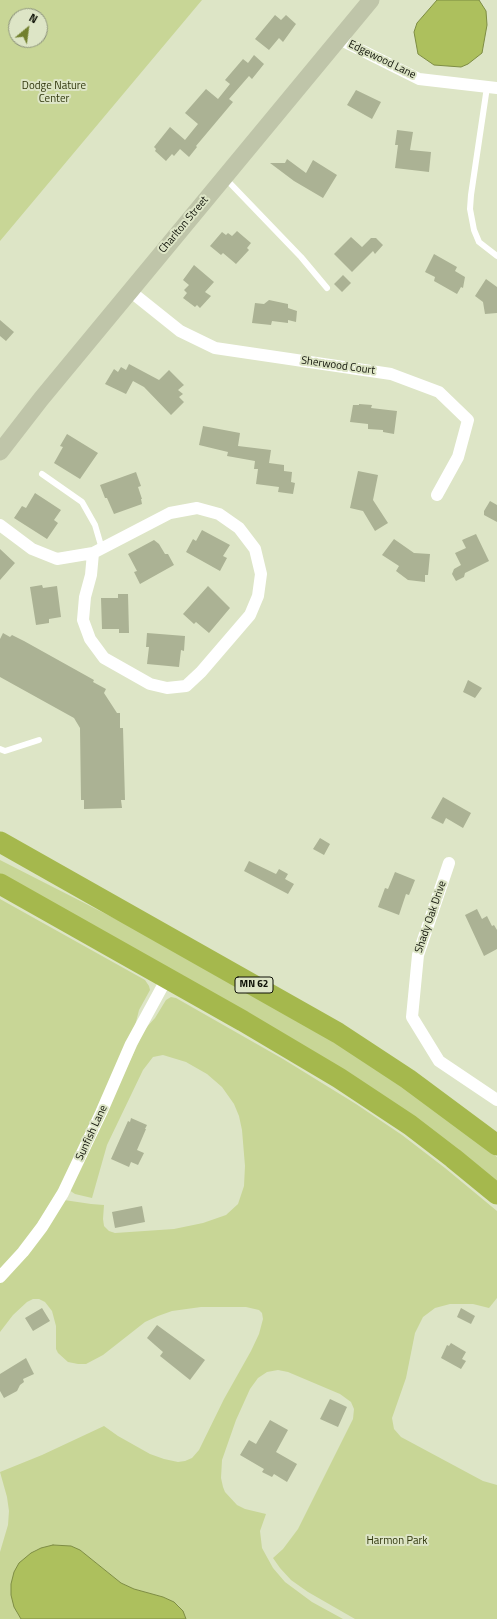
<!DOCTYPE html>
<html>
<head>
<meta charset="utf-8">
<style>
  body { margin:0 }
  #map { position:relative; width:497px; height:1619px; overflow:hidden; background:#dde5c6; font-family:"Titillium Web",sans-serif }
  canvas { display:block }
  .north { position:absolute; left:8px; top:8px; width:40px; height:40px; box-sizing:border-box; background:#dde5c6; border:1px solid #8a907a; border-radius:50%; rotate:29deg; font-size:11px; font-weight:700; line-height:16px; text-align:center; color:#0e1107 }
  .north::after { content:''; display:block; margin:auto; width:14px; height:18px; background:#72802e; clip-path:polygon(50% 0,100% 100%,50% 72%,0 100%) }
</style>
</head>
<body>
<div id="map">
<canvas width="497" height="1619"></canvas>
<div class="north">N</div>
</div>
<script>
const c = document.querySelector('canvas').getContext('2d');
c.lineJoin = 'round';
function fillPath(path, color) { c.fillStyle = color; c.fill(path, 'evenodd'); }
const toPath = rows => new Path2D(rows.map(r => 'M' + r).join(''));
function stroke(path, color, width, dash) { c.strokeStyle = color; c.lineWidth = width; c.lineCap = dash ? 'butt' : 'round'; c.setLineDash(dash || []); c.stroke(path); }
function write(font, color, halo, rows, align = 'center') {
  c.font = font + ' "Titillium Web",sans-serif'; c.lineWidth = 4; c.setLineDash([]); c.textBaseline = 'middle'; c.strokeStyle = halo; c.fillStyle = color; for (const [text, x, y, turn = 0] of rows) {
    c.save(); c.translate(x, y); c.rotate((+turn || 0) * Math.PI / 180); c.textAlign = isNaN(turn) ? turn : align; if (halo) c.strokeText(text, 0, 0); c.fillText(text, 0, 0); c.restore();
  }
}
const green = toPath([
  [0,0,202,0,0,241],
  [16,16,40,16,40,40,16,40],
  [0,860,153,938,308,1026,380,1071,471,1136,497,1157,497,1182,0,874],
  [0,899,145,980,149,986,150,990,139,1010,135,1026,61,1186,30,1236,0,1270],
  [171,997,176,998,283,1059,356,1104,402,1135,445,1168,497,1211,497,1298,489,1308,473,1304,450,1304,435,1308,423,1317,415,1333,406,1378,392,1418,394,1429,401,1437,483,1481,497,1485,497,1619,355,1619,308,1592,291,1580,280,1568,273,1558,283,1549,298,1529,353,1419,354,1409,351,1402,340,1394,288,1372,278,1370,267,1372,258,1378,250,1389,236,1420,222,1460,221,1478,223,1487,225,1492,237,1505,245,1509,266,1514,260,1531,262,1548,273,1568,285,1582,312,1602,343,1619,186,1619,179,1606,174,1602,163,1597,134,1589,121,1583,80,1550,71,1546,53,1545,36,1550,23,1560,14,1572,11,1584,11,1595,17,1613,21,1619,0,1619,0,1552,8,1525,9,1511,7,1497,0,1472,42,1455,104,1426,118,1436,150,1454,164,1459,178,1462,185,1461,192,1458,199,1450,224,1399,251,1351,259,1334,263,1319,262,1313,259,1310,246,1307,201,1307,172,1311,158,1316,145,1322,103,1355,86,1364,78,1364,68,1362,58,1353,56,1349,56,1326,52,1311,45,1302,39,1299,33,1299,27,1302,13,1315,0,1332,0,1283,20,1262,64,1200,91,1204,104,1205,103,1219,104,1226,109,1231,115,1233,174,1229,203,1223,226,1215,238,1204,244,1186,245,1166,242,1130,239,1116,234,1104,222,1087,207,1074,186,1062,163,1055,153,1057,143,1070,107,1145,92,1198,75,1194,69,1190,145,1029,155,1018,166,1000]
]);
const water = toPath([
  [437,0,479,0,486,11,487,25,482,53,468,64,461,67,434,65,418,54,414,32,417,23,437,0],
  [53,1545,71,1546,80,1550,121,1583,134,1589,163,1597,174,1602,183,1611,186,1619,21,1619,14,1607,11,1595,11,1584,14,1572,19,1563,31,1553,41,1548,53,1545]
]);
const building = toPath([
  [275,15,281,20,286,15,296,24,283,42,279,38,269,50,255,39],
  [254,55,264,64,252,79,249,76,229,99,233,102,196,146,197,147,189,157,180,149,174,156,172,154,166,161,155,151,156,149,154,147,170,127,185,140,198,124,185,113,206,89,218,99,230,84,225,80,243,59,248,63],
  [356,90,381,102,372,119,347,105],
  [397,130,413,132,410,150,431,152,429,172,395,168,398,145,395,145],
  [287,159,306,173,313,160,337,175,323,198,294,181,270,163,285,163],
  [237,231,251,243,247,248,249,250,236,264,223,253,221,255,210,246,222,232,226,235,228,233,232,236],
  [351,237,362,247,371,238,376,238,383,245,375,254,373,251,352,272,334,254],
  [434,254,457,267,455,271,465,277,463,288,461,287,457,294,434,281,435,277,425,272],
  [194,265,214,282,205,292,211,296,200,308,197,305,195,307,183,298,187,293,184,290,189,285,183,280],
  [343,275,351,283,342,292,334,284],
  [486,279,497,287,497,313,485,314,483,302,475,296],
  [269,300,288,304,288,308,297,311,296,322,288,320,288,323,272,321,271,325,252,323,255,303,264,304],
  [0,320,14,332,6,341,0,336],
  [129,364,159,380,169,370,184,385,178,390,183,394,179,397,184,402,171,415,144,387,133,381,126,394,105,384,114,369,118,372,121,367,126,370],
  [359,404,372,405,371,408,397,411,394,434,383,432,383,430,368,429,368,424,350,422,353,405,359,405],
  [203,426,240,433,238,446,271,450,269,463,284,465,284,471,292,472,291,482,295,483,293,494,278,492,279,487,256,484,258,469,254,469,255,461,227,456,228,452,199,445],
  [67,434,98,453,80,479,54,463,63,447,60,446],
  [358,471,378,475,373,500,388,523,375,531,363,511,350,508],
  [136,472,141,486,138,487,142,499,141,499,142,504,114,514,107,498,105,498,100,485],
  [35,493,61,510,54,520,58,523,47,539,14,518,22,506,26,508],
  [490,501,497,505,497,522,484,515,484,511],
  [202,530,230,545,223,556,227,558,220,571,186,552,193,539,196,541],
  [476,534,489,561,465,573,464,577,456,581,452,574,454,569,461,565,455,553,466,548,462,540],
  [394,539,414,553,430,554,428,575,425,575,425,582,408,580,396,571,399,566,382,555],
  [154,540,159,544,165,554,168,554,174,565,140,584,134,572,137,571,128,554],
  [0,549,15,563,0,580],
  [42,585,43,588,57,586,61,617,49,619,49,623,36,625,30,587],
  [208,586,230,608,209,633,196,622,194,624,183,614],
  [118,594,128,594,129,633,119,633,119,629,102,629,101,598,118,598],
  [3,633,10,637,12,635,24,641,94,680,93,682,106,689,104,693,117,713,120,713,120,728,123,728,125,800,121,800,122,808,84,809,84,800,81,800,80,728,74,718,0,677,0,639],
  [147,633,185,636,184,651,181,650,179,667,147,664,149,647,146,647],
  [468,680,482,688,475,698,463,692],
  [443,797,471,813,463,828,446,818,443,824,431,818],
  [320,838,330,844,324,855,313,849],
  [249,861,276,874,279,869,288,874,285,879,294,884,288,894,244,871],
  [395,872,415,880,409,895,406,894,399,915,378,907,385,888,388,889],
  [477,909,482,919,487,916,492,926,494,925,497,930,497,949,484,956,465,915],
  [131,1118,147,1125,145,1129,146,1129,137,1150,144,1153,138,1165,131,1162,129,1167,111,1159,128,1121,130,1122],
  [142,1206,145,1222,115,1228,112,1212],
  [42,1308,50,1321,33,1331,25,1318],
  [461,1308,475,1316,471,1324,457,1317],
  [157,1325,205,1360,190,1380,160,1356,163,1352,147,1338],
  [451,1343,466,1352,462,1359,466,1361,461,1369,441,1358,447,1345,449,1346],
  [26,1358,34,1374,23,1379,24,1382,20,1385,17,1391,4,1398,0,1391,0,1374],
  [330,1399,347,1407,338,1427,320,1419],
  [270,1420,288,1430,276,1452,297,1464,287,1482,274,1474,272,1477,262,1472,264,1469,240,1455,249,1440,256,1444]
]);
const lane = toPath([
  [487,87,471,195,470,209,474,230,479,242,497,256],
  [225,178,301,257,327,288],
  [42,474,82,502,95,525,102,549],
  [0,749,5,751,39,740]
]);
const street = toPath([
  [339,39,419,79,497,88],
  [130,291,180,331,215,348,391,374,439,392,468,420,458,457,437,495],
  [197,508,219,514,239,528,255,549,261,574,258,596,250,615,201,672,186,686,167,688,150,684,104,658,90,639,83,620,85,597,91,575,93,553,170,513,197,508],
  [0,525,32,549,57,559,93,553],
  [449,863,418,955,412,1017,439,1061,497,1100],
  [0,1277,23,1252,42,1227,63,1193,101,1113,131,1044,167,978]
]);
const secondary = toPath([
  [0,452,41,399,371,0]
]);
const highway = toPath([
  [0,842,338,1033,408,1079,497,1145],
  [0,884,243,1021,339,1078,410,1125,453,1158,497,1194]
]);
const shields = [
  [254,985,38]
];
const shieldNames = [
  ["MN 62",254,985]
];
const streetNames = [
  ["Edgewood Lane",382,60,26],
  ["Charlton Street",184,225,-50],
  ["Sherwood Court",338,366,8],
  ["Shady Oak Drive",431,917,-71],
  ["Sunfish Lane",92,1133,-65]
];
const parkNames = [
  ["Dodge Nature",54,86],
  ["Center",54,99],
  ["Harmon Park",397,1541]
];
fillPath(green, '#c8d696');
fillPath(water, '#adc05d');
stroke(water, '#7d8c43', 1);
fillPath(building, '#abb294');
stroke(lane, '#fff', 6);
stroke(street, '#fff', 12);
stroke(secondary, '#bfc5a9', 17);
stroke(highway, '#a5b84d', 21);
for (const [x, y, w] of shields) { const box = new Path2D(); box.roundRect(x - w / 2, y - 8, w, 16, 3); c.fillStyle = '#dde5c6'; c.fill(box); stroke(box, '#0e1107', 1); }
write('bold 10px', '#0e1107', null, shieldNames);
write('11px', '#0e1107', '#dde5c6', streetNames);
write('11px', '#30370d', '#dde5c6', parkNames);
</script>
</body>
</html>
